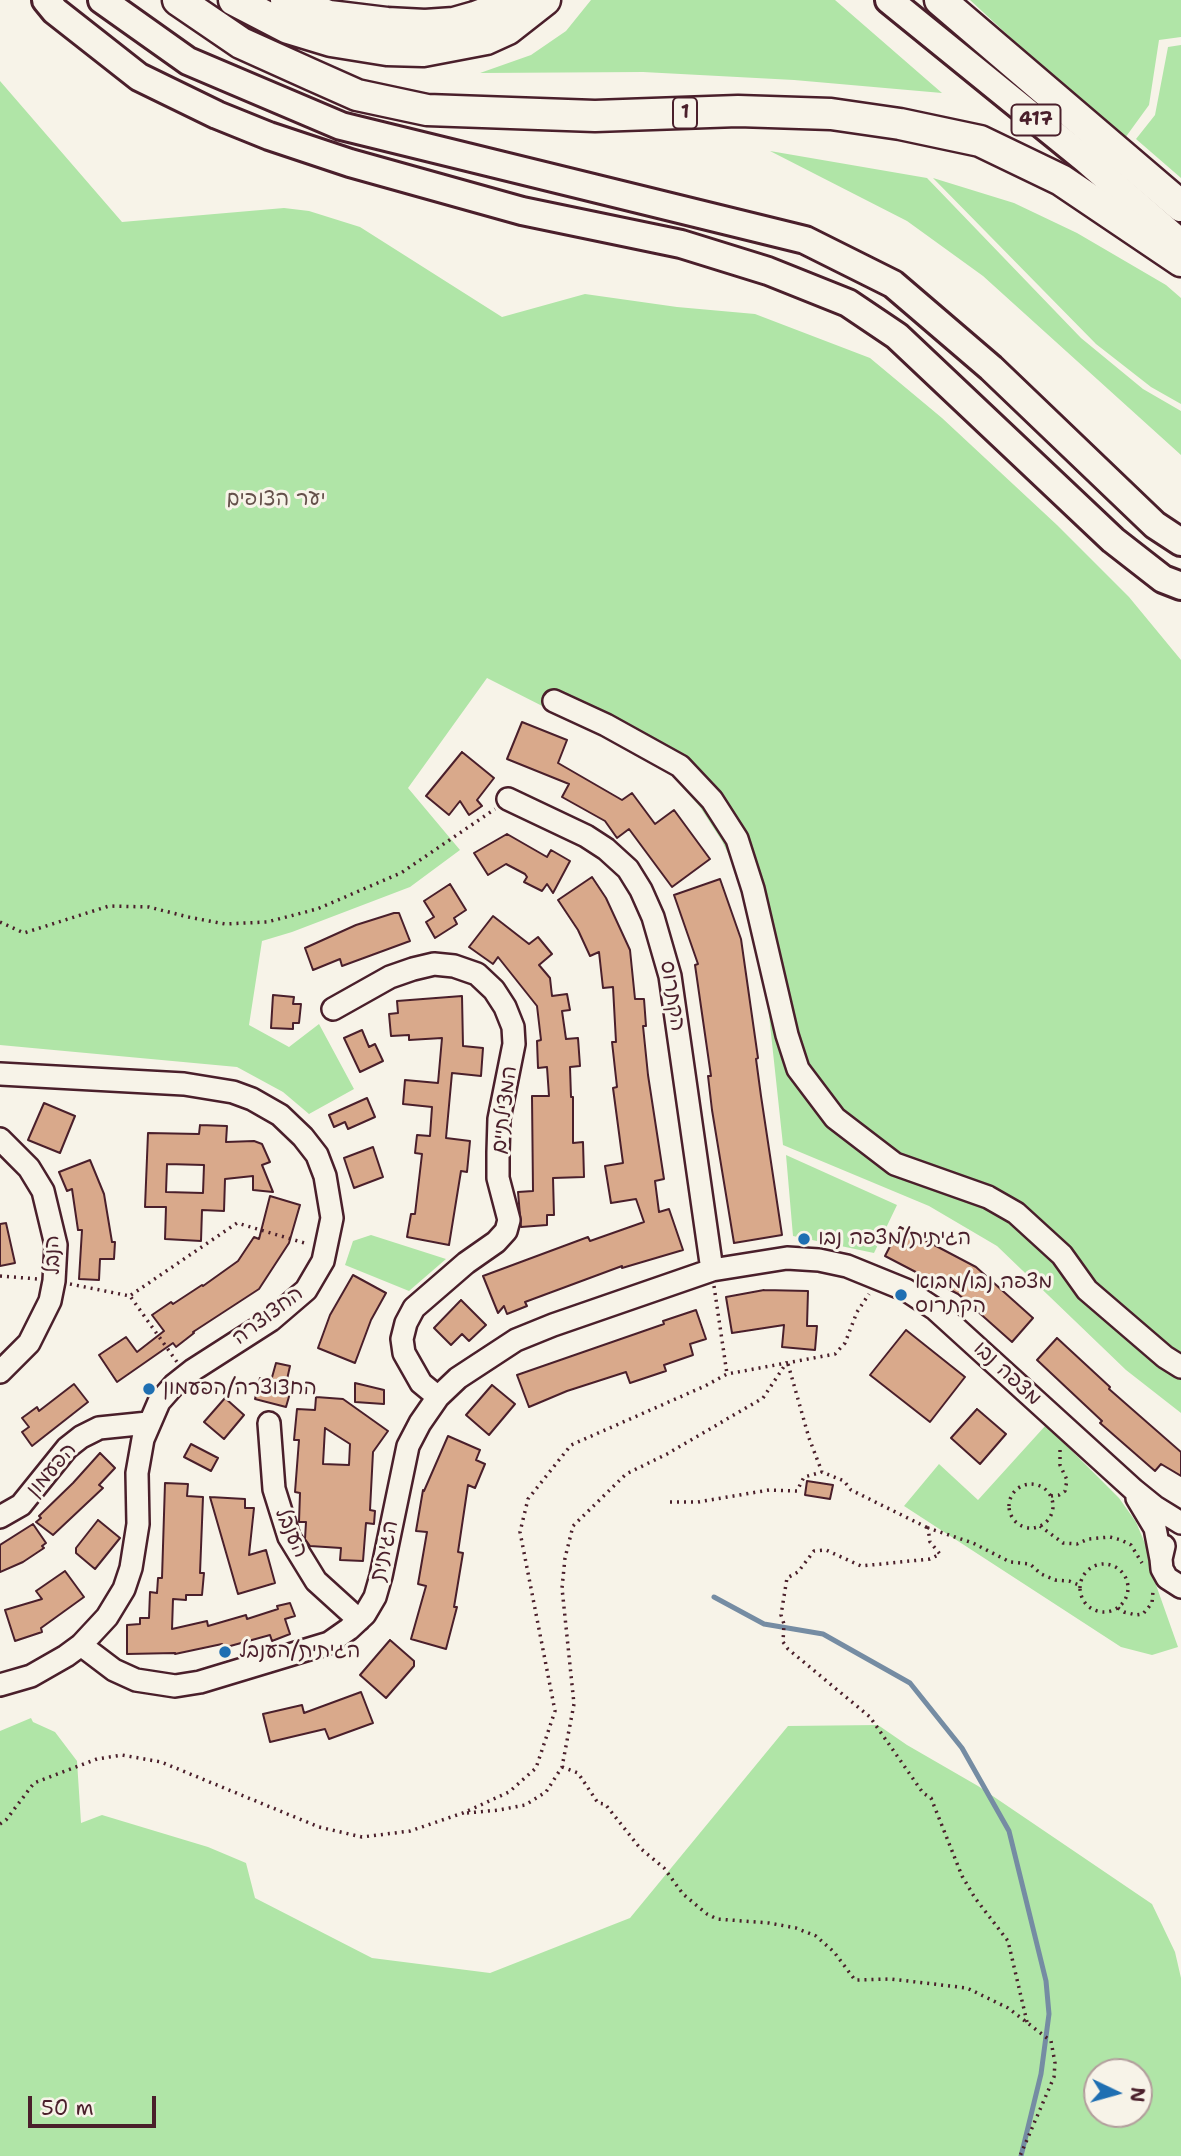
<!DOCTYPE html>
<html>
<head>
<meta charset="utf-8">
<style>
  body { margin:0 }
  #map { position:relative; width:1181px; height:2156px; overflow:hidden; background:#f7f3e8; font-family:"Shantell Sans",sans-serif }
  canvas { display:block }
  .north { position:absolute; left:1083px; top:2058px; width:70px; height:70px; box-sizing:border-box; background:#f7f3e8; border:2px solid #b29e9c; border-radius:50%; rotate:95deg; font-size:19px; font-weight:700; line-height:28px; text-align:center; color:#4a1f2b }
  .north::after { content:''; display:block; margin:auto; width:24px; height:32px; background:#1f6fb2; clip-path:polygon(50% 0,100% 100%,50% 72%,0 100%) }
  .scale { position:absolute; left:28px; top:2096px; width:128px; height:32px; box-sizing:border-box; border:4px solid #4a1f2b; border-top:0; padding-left:9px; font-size:21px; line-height:24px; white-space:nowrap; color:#4a1f2b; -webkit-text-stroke:5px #f7f3e8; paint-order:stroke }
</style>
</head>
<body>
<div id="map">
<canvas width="1181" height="2156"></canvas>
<div class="north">N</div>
<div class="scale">50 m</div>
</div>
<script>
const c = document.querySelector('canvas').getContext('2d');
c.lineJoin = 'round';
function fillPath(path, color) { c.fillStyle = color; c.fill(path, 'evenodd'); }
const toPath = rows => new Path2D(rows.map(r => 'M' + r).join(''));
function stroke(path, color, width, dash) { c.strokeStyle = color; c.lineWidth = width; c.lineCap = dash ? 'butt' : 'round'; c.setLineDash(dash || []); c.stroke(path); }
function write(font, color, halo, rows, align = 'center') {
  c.font = font + ' "Shantell Sans","Playpen Sans Hebrew",sans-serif'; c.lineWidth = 6; c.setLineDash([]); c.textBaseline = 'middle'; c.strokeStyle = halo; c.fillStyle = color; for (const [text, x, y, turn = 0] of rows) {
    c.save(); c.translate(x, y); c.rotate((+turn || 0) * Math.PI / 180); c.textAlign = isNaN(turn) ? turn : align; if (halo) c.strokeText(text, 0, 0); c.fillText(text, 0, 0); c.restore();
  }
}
const green = toPath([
  [591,0,835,0,942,93,794,80,643,72,480,73,531,55,566,31],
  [970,0,1181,0,1181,37,1159,40,1149,105,1125,138,1065,88],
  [1181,45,1181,178,1136,139,1155,115,1168,47],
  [0,81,122,222,284,208,309,211,360,227,502,317,585,294,677,307,755,314,870,358,942,418,1057,525,1129,597,1181,660,1181,1413,1126,1370,997,1246,929,1206,783,1145,762,950,745,889,722,841,700,807,671,774,635,753,487,678,408,788,460,850,410,887,292,932,262,941,249,1025,289,1047,319,1024,354,1089,309,1114,283,1092,237,1067,0,1045],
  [770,151,927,178,1081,338,1143,389,1181,411,1181,455,983,276,907,221],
  [933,178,1014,203,1077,233,1166,285,1181,298,1181,404,1151,387,1096,344],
  [786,1155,897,1205,874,1253,793,1236],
  [371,1235,446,1259,409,1291,345,1265,353,1241],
  [1046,1425,1119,1498,1136,1522,1149,1553,1155,1582,1178,1647,1152,1655,1121,1647,904,1506,939,1464,978,1500],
  [31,1718,33,1722,55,1732,77,1761,81,1823,102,1815,208,1847,246,1863,255,1898,372,1958,490,1973,630,1918,788,1726,878,1725,907,1745,978,1786,1152,1904,1175,1952,1181,1978,1181,2156,0,2156,0,1731],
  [1097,2072,1139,2072,1139,2114,1097,2114]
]);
const stream = toPath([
  [714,1597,764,1624,823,1634,910,1683,962,1748,1009,1831,1046,1981,1049,2014,1041,2074,1021,2156]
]);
const building = toPath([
  [522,722,567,740,558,763,622,800,632,793,655,824,674,810,710,859,672,887,629,829,617,838,605,821,562,797,569,784,507,759,522,722],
  [462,752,494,778,477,800,482,806,469,815,460,801,449,815,426,796,462,752],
  [507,834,547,857,551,850,570,861,553,893,547,884,542,891,524,882,527,877,525,874,506,864,488,875,474,853,507,834],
  [592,877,606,898,630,950,635,999,644,999,646,1026,643,1026,648,1075,664,1179,655,1181,659,1212,669,1209,683,1250,622,1268,622,1266,525,1302,527,1306,507,1314,504,1306,498,1313,483,1276,588,1237,590,1241,644,1222,636,1199,611,1203,605,1166,623,1163,613,1088,617,1087,612,1042,616,1042,613,987,603,988,599,952,590,956,578,930,558,900,592,877],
  [720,879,741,939,758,1058,756,1059,761,1096,782,1235,734,1243,712,1110,708,1076,711,1076,695,965,698,964,674,895,720,879],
  [450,884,466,910,454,918,457,924,435,938,426,922,434,917,424,901,450,884],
  [394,913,399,913,410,941,342,966,340,959,313,970,305,948,356,925,394,913],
  [493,916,529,944,538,937,552,954,539,965,550,978,552,996,567,994,570,1010,562,1011,566,1039,578,1038,580,1066,570,1067,571,1097,573,1097,573,1143,583,1142,584,1177,553,1178,554,1215,547,1215,547,1225,521,1227,518,1192,533,1191,532,1096,549,1096,547,1067,538,1068,537,1041,541,1040,537,1006,498,957,493,964,469,947,493,916],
  [273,995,294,997,293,1004,301,1004,299,1023,293,1023,293,1029,271,1028,273,995],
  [462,996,463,1046,483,1048,481,1076,452,1073,446,1138,470,1141,467,1172,461,1171,449,1245,407,1237,411,1214,415,1214,422,1154,415,1153,417,1135,430,1136,432,1107,403,1104,405,1080,438,1083,442,1038,409,1040,409,1035,391,1036,389,1014,398,1013,397,1001,462,996],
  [362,1030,369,1047,375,1044,383,1061,360,1072,344,1038,362,1030],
  [367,1098,375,1117,348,1129,345,1122,334,1127,329,1115,367,1098],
  [44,1103,75,1116,60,1153,28,1140,44,1103],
  [200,1125,227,1126,226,1142,254,1141,262,1144,270,1162,262,1165,273,1192,253,1190,253,1176,225,1179,224,1211,202,1210,201,1241,165,1239,166,1207,145,1207,148,1133,199,1134,200,1125],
  [167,1164,204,1165,203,1193,166,1192,167,1164],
  [373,1147,383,1177,354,1188,344,1158,373,1147],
  [90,1160,104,1194,112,1242,115,1242,114,1259,100,1259,99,1280,79,1279,82,1230,78,1230,72,1189,67,1191,59,1172,90,1160],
  [270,1196,300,1205,289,1243,259,1289,193,1332,194,1333,176,1347,173,1343,117,1382,99,1355,126,1337,137,1352,164,1331,152,1315,171,1302,173,1304,202,1285,203,1286,238,1261,254,1237,259,1239,270,1196],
  [6,1223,15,1263,0,1266,0,1224,6,1223],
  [900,1227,976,1267,1033,1318,1012,1342,958,1294,885,1256,900,1227],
  [353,1275,386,1293,371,1320,355,1363,318,1348,330,1315,353,1275],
  [764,1290,808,1291,807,1326,817,1326,815,1350,782,1347,784,1325,732,1333,726,1297,764,1290],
  [461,1300,486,1325,469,1341,462,1334,451,1345,434,1328,461,1300],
  [696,1310,706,1339,690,1344,693,1355,664,1365,666,1371,630,1383,626,1372,567,1391,529,1407,517,1375,664,1324,663,1321,696,1310],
  [906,1330,965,1377,930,1422,870,1375,906,1330],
  [1057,1338,1110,1387,1109,1389,1181,1452,1181,1476,1161,1464,1155,1471,1100,1423,1102,1421,1037,1360,1057,1338],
  [276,1363,290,1366,286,1384,292,1386,286,1407,255,1399,260,1378,271,1381,276,1363],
  [355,1383,384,1390,384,1404,355,1402,355,1383],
  [74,1384,88,1402,32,1446,22,1432,29,1427,22,1418,37,1407,39,1411,74,1384],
  [492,1385,515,1404,489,1435,466,1415,492,1385],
  [316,1397,343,1399,388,1431,373,1452,370,1510,375,1511,374,1524,366,1523,363,1561,340,1560,341,1548,310,1546,305,1539,306,1522,299,1522,300,1493,295,1492,299,1440,294,1440,297,1409,315,1410,316,1397],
  [325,1428,350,1444,349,1465,323,1464,325,1428],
  [225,1398,244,1415,224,1439,204,1422,225,1398],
  [977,1409,1006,1434,980,1464,951,1438,977,1409],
  [448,1436,480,1450,476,1460,485,1464,475,1488,468,1485,458,1552,463,1553,454,1607,457,1607,446,1649,411,1639,426,1586,418,1584,427,1532,416,1531,423,1490,424,1491,448,1436],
  [191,1444,218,1458,211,1471,184,1457,191,1444],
  [100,1453,115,1468,99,1485,103,1488,53,1535,36,1522,41,1518,39,1516,73,1483,100,1453],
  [807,1481,833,1485,830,1499,805,1495,807,1481],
  [165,1483,188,1484,187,1496,203,1497,200,1573,204,1573,202,1595,186,1595,186,1600,173,1599,172,1629,207,1621,208,1626,246,1615,247,1619,278,1609,277,1606,290,1603,295,1616,285,1619,290,1634,272,1641,270,1635,223,1648,222,1644,175,1654,175,1653,127,1654,127,1625,140,1624,140,1618,149,1618,150,1592,157,1593,158,1578,162,1578,165,1483],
  [210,1497,245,1499,245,1508,254,1508,249,1555,266,1550,275,1583,238,1594,210,1497],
  [98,1520,120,1538,95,1569,76,1553,76,1548,98,1520],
  [33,1524,46,1543,42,1546,44,1548,23,1562,0,1572,0,1545,33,1524],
  [65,1571,84,1597,41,1628,42,1632,15,1641,5,1610,42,1599,36,1591,65,1571],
  [390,1640,414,1661,414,1666,386,1698,360,1675,390,1640],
  [361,1692,373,1723,329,1739,325,1729,270,1742,263,1714,302,1705,304,1713,361,1692]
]);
const path = toPath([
  [0,922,24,933,109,906,149,907,188,917,225,924,267,922,317,909,401,873,495,809],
  [0,1276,38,1279],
  [70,1284,130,1296,177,1362],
  [714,1286,727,1374],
  [131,1295,237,1223,308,1244],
  [788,1364,809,1438,822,1472,844,1481,851,1490,928,1528],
  '1009 1506a22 22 0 1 1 44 0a22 22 0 1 1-44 0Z',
  [1051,1496,1059,1495,1065,1491,1067,1480,1060,1465,1060,1448],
  [670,1502,698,1502,769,1490,797,1491,804,1477,822,1472],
  [1040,1526,1063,1543,1077,1544,1088,1539,1110,1537,1121,1540,1131,1545,1142,1563],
  '1080 1588a24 24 0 1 1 48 0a24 24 0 1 1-48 0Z',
  [1118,1608,1124,1612,1136,1615,1143,1614,1152,1603,1153,1591],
  [562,1767,578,1773,598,1803,605,1804,640,1848,664,1868,683,1894,707,1914,717,1919,769,1923,796,1928,816,1936,834,1952,855,1980,891,1979,967,1988,1008,2008,1051,2041,1055,2063,1054,2077,1020,2156],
  [467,1813,499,1810,525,1805,546,1792,562,1767,574,1704,562,1588,565,1558,573,1526,626,1474,667,1454,763,1398,787,1362],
  [0,1824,6,1820,34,1783,97,1759,122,1755,161,1762,319,1827,362,1837,410,1831,463,1813,509,1792,536,1768,555,1711,520,1532,528,1499,571,1445,705,1386,727,1374,835,1354,845,1343,857,1312,869,1294],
  [1027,2022,1008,1941,975,1898,962,1876,931,1798,923,1793,870,1717,788,1649,783,1642,784,1624,781,1615,787,1578,798,1572,814,1551,826,1550,861,1566,930,1559,940,1554,930,1542,928,1528,973,1543,1010,1562,1030,1564,1041,1574,1055,1580,1069,1581,1079,1585]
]);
const minor = toPath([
  [554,701,606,725,680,766,712,800,737,839,753,889,787,1035,798,1069,835,1118,895,1164,988,1197,1016,1213,1062,1255,1087,1290,1165,1357,1181,1367],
  [508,799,586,836,606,849,628,869,641,890,653,917,670,976,712,1270],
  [333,1009,390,977,413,969,434,964,454,966,477,974,494,990,505,1007,513,1027,514,1044,499,1119,498,1152,498,1178,509,1220,506,1231,496,1242,466,1263,414,1308,406,1323,402,1339,404,1353,421,1383,438,1397],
  [0,1074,184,1084,233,1092,252,1099,280,1115,303,1137,317,1155,325,1176,332,1218,323,1261,306,1290,271,1320,193,1370,174,1385,159,1402,143,1439,137,1473,138,1524,131,1568,124,1589,107,1617,81,1645,66,1656,31,1676,0,1685],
  [0,1139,29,1168,43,1191,56,1245,54,1281,50,1301,29,1343,0,1372],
  [269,1423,274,1489,289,1537,316,1581,359,1620],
  [1137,1498,1155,1528,1161,1559],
  [0,1517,21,1505,67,1448,81,1437,99,1428,148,1423],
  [1164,1546,1161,1559,1162,1569,1167,1578,1181,1587],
  [81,1645,114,1670,136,1680,175,1686,200,1682,329,1643,349,1629,365,1614,375,1597,381,1576,408,1446,420,1423,438,1397,458,1378,516,1340,553,1325,712,1270,787,1258,819,1260,847,1266,906,1290,935,1309,1134,1490,1155,1507,1181,1523]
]);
const major = toPath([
  [46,0,55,11,139,77,217,115,269,136,350,163,522,211,681,244,768,271,848,303,897,336,1113,540,1163,579,1181,586],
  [102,0,188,61,341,126,805,240,893,284,991,368,1155,525,1181,542],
  [889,0,1086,160,1181,243]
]);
const highway = toPath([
  [178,0,241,43,312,75,357,95,427,110,595,116,738,111,831,114,900,124,980,141,1061,180,1181,261],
  [234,0,288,28,331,41,387,50,423,51,486,39,508,29,545,0],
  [286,0,329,16,387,23,425,25,454,23,475,17,491,11,506,0],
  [940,0,1181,206]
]);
const markers = [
  [804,1239,7,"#1f6fb2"],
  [901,1295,7,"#1f6fb2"],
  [149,1389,7,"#1f6fb2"],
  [225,1652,7,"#1f6fb2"]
];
const shields = [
  [685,113,24],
  [1036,120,49]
];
const shieldNames = [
  ["1",685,113],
  ["417",1036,120]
];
const parkNames = [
  ["יער הצופים",276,500]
];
const streetNames = [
  ["הקתרוס",672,996,81],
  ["המצילתיים",505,1110,-83],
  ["הנבל",53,1255,-91],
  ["החצוצרה",268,1316,-37],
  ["מצפה נבו",1007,1374,43],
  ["הפעמון",52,1470,-49],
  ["הענבל",291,1533,66],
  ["הגיתית",385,1551,-77]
];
const poiNames = [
  ["הגיתית/מצפה נבו",818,1239],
  ["מצפה נבו/מבוא",915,1283],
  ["הקתרוס",915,1307],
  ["החצוצרה/הפעמון",163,1389],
  ["הגיתית/הענבל",239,1652]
];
fillPath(green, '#b0e5a7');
stroke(stream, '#758ca3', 5);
fillPath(building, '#d9a98b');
stroke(building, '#4a1f2b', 2);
stroke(minor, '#4a1f2b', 26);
stroke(major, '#4a1f2b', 32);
stroke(highway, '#4a1f2b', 35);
stroke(path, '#4a1f2b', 3.5, [2, 5]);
stroke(minor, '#f7f3e8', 21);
stroke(major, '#f7f3e8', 26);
stroke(highway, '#f7f3e8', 30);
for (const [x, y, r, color] of markers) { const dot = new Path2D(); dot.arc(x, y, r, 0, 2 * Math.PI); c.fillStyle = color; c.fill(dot); stroke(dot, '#f7f3e8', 2.5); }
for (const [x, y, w] of shields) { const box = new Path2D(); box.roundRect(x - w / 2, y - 15.5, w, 31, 5); c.fillStyle = '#f7f3e8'; c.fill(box); stroke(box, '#4a1f2b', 2); }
write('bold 19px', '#4a1f2b', null, shieldNames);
write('21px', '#64504a', '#f7f3e8', parkNames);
write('21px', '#4a1f2b', '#f7f3e8', streetNames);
write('21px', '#4a1f2b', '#f7f3e8', poiNames, 'left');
</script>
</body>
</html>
